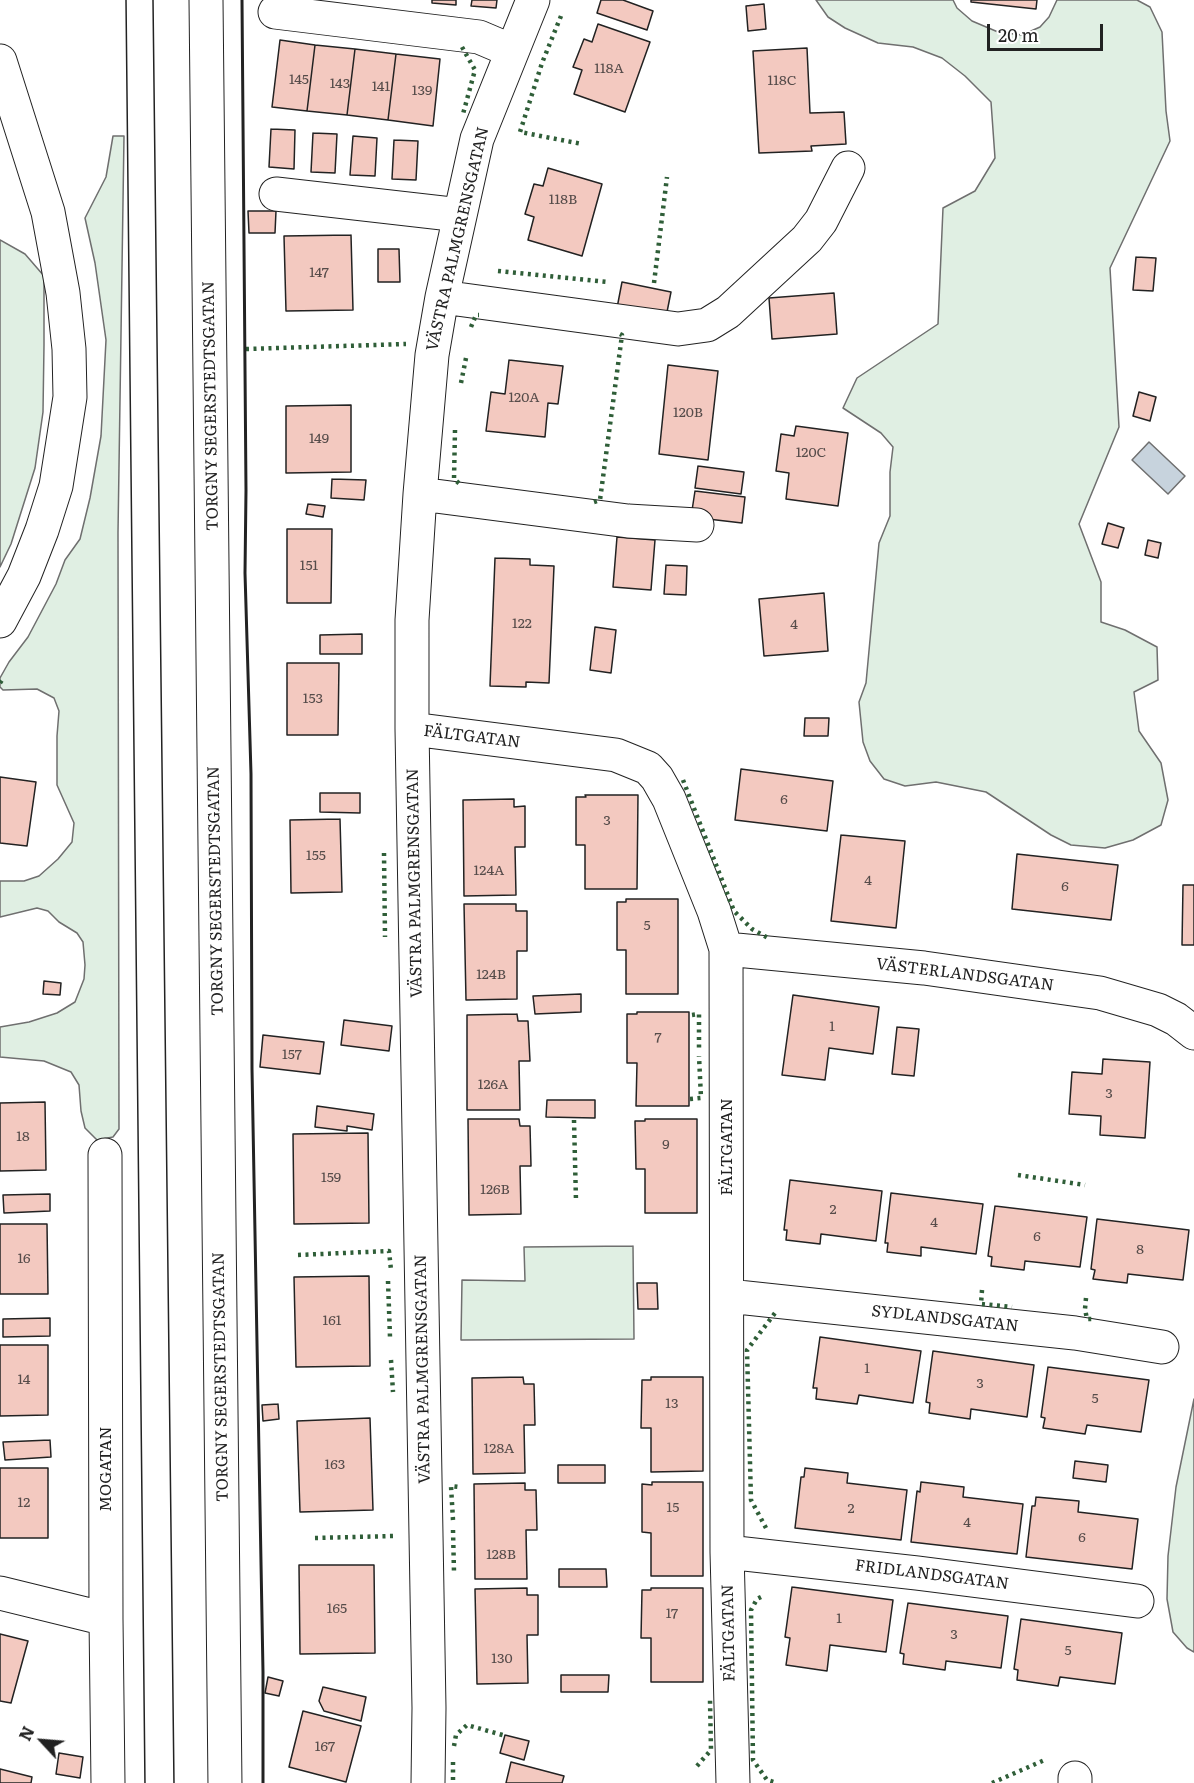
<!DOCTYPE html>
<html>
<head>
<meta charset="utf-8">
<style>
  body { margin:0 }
  #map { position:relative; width:1194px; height:1783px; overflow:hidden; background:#fff; font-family:Literata,serif }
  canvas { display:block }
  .north { position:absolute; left:12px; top:1711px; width:60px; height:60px; -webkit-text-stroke:4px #fff; paint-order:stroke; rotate:296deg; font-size:16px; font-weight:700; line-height:24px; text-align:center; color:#222 }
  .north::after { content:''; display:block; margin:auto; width:21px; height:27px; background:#222; clip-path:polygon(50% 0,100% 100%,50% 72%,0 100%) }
  .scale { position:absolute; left:987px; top:24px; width:116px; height:27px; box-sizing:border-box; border:3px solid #222; border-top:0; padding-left:8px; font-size:18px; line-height:21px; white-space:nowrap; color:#222; -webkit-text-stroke:4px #fff; paint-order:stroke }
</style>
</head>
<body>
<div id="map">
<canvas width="1194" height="1783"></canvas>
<div class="north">N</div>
<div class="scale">20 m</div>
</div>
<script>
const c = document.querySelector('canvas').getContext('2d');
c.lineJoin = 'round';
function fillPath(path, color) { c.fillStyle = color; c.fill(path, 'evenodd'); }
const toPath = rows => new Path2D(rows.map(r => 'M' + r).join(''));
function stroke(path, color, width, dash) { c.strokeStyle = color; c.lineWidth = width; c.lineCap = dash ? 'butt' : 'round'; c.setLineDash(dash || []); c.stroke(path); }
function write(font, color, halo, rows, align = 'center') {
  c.font = font + ' Literata,serif'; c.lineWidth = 4.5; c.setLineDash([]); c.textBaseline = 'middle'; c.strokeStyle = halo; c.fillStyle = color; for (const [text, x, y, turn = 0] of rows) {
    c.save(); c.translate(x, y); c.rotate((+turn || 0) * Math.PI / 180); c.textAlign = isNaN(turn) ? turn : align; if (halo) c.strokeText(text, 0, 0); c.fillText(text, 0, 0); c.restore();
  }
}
const green = toPath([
  [816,0,953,0,957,8,972,21,998,32,1022,35,1040,27,1049,17,1057,0,1137,0,1150,7,1162,32,1166,111,1170,141,1110,268,1119,427,1079,524,1101,582,1101,622,1125,630,1157,647,1158,680,1134,692,1139,731,1161,763,1168,800,1161,825,1133,840,1105,848,1071,845,1051,835,986,792,936,782,905,786,884,779,870,761,863,742,859,702,866,683,879,543,890,516,890,472,893,447,881,433,843,408,857,378,938,324,943,208,975,191,995,158,991,102,965,76,942,58,913,47,878,43,845,28,828,17,816,0],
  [113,136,124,136,118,532,119,1129,113,1137,97,1140,85,1128,81,1111,79,1085,71,1072,44,1061,0,1057,0,1027,29,1022,57,1013,75,1002,84,979,85,965,83,942,77,933,59,922,48,911,37,908,0,917,0,881,24,881,39,876,58,859,72,842,74,823,57,785,57,736,59,711,54,698,37,689,3,690,0,687,0,678,9,662,28,637,56,584,65,560,80,539,90,498,101,436,106,340,95,263,85,218,106,177,113,136],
  [0,240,25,254,44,276,44,345,43,412,35,468,11,544,0,567,0,240],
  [633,1246,634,1339,461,1340,462,1280,525,1281,524,1247,633,1246],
  [1194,1399,1194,1652,1187,1648,1173,1632,1167,1599,1168,1556,1176,1487,1194,1399]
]);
const water = toPath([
  [1149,442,1185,476,1168,494,1132,460,1149,442]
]);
const building = toPath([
  [432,0,456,0,456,5,432,3,432,0],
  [472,0,497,0,496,8,471,6,472,0],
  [601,0,623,0,653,11,647,30,597,13,601,0],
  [971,0,1037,0,1036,9,971,2,971,0],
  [764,4,766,29,748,31,746,6,764,4],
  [598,24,650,42,625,112,574,94,582,70,573,67,584,39,592,42,598,24],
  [280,40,315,45,307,111,272,107,280,40],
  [315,45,355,49,347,115,307,111,315,45],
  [807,48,810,113,844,112,846,144,811,146,812,151,759,153,753,51,807,48],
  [355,49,396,54,388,120,347,115,355,49],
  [396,54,440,59,433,126,388,120,396,54],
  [271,129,295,130,294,169,269,167,271,129],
  [313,133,337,134,335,173,311,172,313,133],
  [353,136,377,138,375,176,350,175,353,136],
  [394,140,418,141,416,180,392,179,394,140],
  [548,168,602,184,582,256,528,240,534,217,525,214,534,184,543,186,548,168],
  [248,211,276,211,275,233,249,233,248,211],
  [351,235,353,310,286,311,284,236,351,235],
  [378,249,399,249,400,282,378,282,378,249],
  [1136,257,1156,258,1153,291,1133,290,1136,257],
  [622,282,671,292,666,317,617,308,622,282],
  [834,293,837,334,772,339,769,298,834,293],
  [509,360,563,366,558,404,548,403,545,437,486,431,491,392,505,394,509,360],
  [668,365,718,371,708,460,659,454,668,365],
  [1139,392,1156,397,1150,421,1133,416,1139,392],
  [351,405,351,472,286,473,286,406,351,405],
  [796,426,848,433,838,506,786,499,789,473,776,471,781,434,794,436,796,426],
  [698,466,744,472,741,494,695,488,698,466],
  [332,479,366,480,364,500,331,498,332,479],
  [695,491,745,497,742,523,691,517,695,491],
  [308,504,325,506,323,517,306,514,308,504],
  [1108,523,1124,528,1118,548,1102,544,1108,523],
  [287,529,332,529,331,603,287,603,287,529],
  [617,537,655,540,651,590,613,587,617,537],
  [1148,540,1161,543,1158,558,1145,555,1148,540],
  [495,558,530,559,530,565,554,566,549,683,526,682,526,687,490,686,495,558],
  [666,565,687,566,686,595,664,594,666,565],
  [824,593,828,651,764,656,759,599,824,593],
  [595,627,616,630,611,673,590,670,595,627],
  [362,634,362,654,320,654,320,635,362,634],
  [287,663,339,663,338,735,287,735,287,663],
  [805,718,829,718,828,736,804,736,805,718],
  [741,769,833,781,827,831,735,820,741,769],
  [0,777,36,782,27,846,0,843,0,777],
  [320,793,360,793,360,813,320,812,320,793],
  [585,795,638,795,637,889,585,889,585,845,576,845,576,797,586,797,585,795],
  [514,799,514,807,525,806,525,847,515,847,516,895,464,896,463,800,514,799],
  [340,819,342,892,291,893,290,820,340,819],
  [841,835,905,841,896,928,831,921,841,835],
  [1017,854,1118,865,1111,920,1012,909,1017,854],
  [1183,885,1194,885,1194,945,1182,945,1183,885],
  [626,899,678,899,678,994,626,994,626,950,617,950,617,902,626,902,626,899],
  [464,904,516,904,516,911,527,911,527,951,517,951,517,999,466,1000,464,904],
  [44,981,61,983,60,995,43,994,44,981],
  [581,994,581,1012,535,1014,533,996,581,994],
  [793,995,879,1007,873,1054,829,1048,825,1080,782,1075,793,995],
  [637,1012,689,1012,689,1106,636,1106,637,1063,627,1063,627,1014,637,1014,637,1012],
  [517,1014,518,1021,528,1021,530,1061,519,1061,520,1110,467,1110,467,1015,517,1014],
  [344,1020,392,1026,389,1051,341,1045,344,1020],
  [897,1027,919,1029,914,1076,892,1074,897,1027],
  [263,1035,324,1042,320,1074,260,1067,263,1035],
  [1103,1059,1150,1062,1145,1138,1100,1135,1101,1116,1069,1114,1072,1072,1102,1074,1103,1059],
  [547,1100,595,1100,595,1118,546,1117,547,1100],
  [45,1102,46,1170,0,1171,0,1103,45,1102],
  [317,1106,374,1114,372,1130,347,1126,347,1131,315,1127,317,1106],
  [468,1119,519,1119,520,1126,530,1126,531,1166,520,1166,521,1214,469,1215,468,1119],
  [645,1119,697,1119,697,1213,645,1213,645,1169,636,1169,635,1121,645,1121,645,1119],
  [368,1133,369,1223,294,1224,293,1134,368,1133],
  [790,1180,882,1191,876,1241,821,1234,820,1244,786,1240,787,1230,784,1230,790,1180],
  [891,1193,983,1204,976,1254,921,1247,921,1256,887,1252,888,1243,885,1243,891,1193],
  [50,1194,50,1211,4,1213,3,1195,50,1194],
  [995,1206,1087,1217,1080,1267,1025,1261,1024,1270,991,1266,992,1257,988,1256,995,1206],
  [1097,1219,1189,1230,1183,1280,1128,1274,1127,1283,1093,1279,1095,1270,1091,1269,1097,1219],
  [0,1224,47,1224,48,1294,0,1294,0,1224],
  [369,1276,370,1366,296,1367,294,1277,369,1276],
  [637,1283,657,1283,658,1309,638,1309,637,1283],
  [50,1318,50,1336,3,1337,3,1319,50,1318],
  [820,1337,921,1351,913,1403,859,1395,857,1404,816,1399,817,1388,813,1388,820,1337],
  [0,1345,48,1345,48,1415,0,1416,0,1345],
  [933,1351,1034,1365,1027,1417,971,1409,970,1419,929,1413,930,1403,926,1402,933,1351],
  [1048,1367,1149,1380,1141,1432,1087,1425,1085,1434,1043,1428,1045,1418,1041,1417,1048,1367],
  [523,1377,524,1384,534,1384,535,1425,524,1425,525,1473,473,1474,472,1378,523,1377],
  [651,1377,703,1377,703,1471,651,1472,651,1428,641,1428,642,1380,651,1380,651,1377],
  [278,1404,279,1419,263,1421,262,1405,278,1404],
  [370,1418,373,1510,300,1512,297,1421,370,1418],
  [50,1440,51,1457,5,1460,3,1442,50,1440],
  [1075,1461,1108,1465,1106,1482,1073,1478,1075,1461],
  [558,1465,605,1465,605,1483,558,1483,558,1465],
  [0,1468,48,1468,48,1538,0,1538,0,1468],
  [805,1468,848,1473,847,1483,907,1490,901,1540,795,1528,801,1477,804,1477,805,1468],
  [652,1482,703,1482,703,1576,651,1576,651,1533,642,1532,642,1484,652,1485,652,1482],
  [921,1482,964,1487,963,1497,1023,1504,1017,1554,911,1542,917,1491,920,1492,921,1482],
  [525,1483,525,1490,536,1490,537,1530,526,1530,527,1579,475,1579,474,1484,525,1483],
  [1036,1497,1079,1501,1078,1512,1138,1519,1132,1569,1026,1557,1032,1506,1035,1506,1036,1497],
  [299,1565,374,1565,375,1653,300,1654,299,1565],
  [559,1569,606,1569,607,1587,559,1587,559,1569],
  [792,1587,893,1600,886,1652,830,1645,827,1671,786,1665,790,1638,785,1637,792,1587],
  [527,1588,527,1595,538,1595,538,1635,527,1635,528,1683,477,1684,475,1589,527,1588],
  [651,1588,703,1588,703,1682,651,1682,651,1638,641,1638,642,1590,651,1590,651,1588],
  [908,1603,1008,1616,1001,1668,946,1661,945,1670,903,1664,904,1654,900,1653,908,1603],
  [1021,1619,1122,1633,1115,1684,1060,1677,1058,1686,1017,1680,1018,1670,1014,1669,1021,1619],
  [0,1634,28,1641,11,1703,0,1701,0,1634],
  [561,1675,609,1675,608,1692,561,1692,561,1675],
  [268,1677,283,1681,279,1696,265,1693,268,1677],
  [323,1687,366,1697,361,1721,324,1711,319,1701,323,1687],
  [303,1711,361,1726,346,1782,289,1767,303,1711],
  [505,1735,529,1741,524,1760,500,1753,505,1735],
  [59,1753,83,1757,80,1778,56,1774,59,1753],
  [511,1762,564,1776,562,1783,506,1783,511,1762],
  [0,1769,32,1777,31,1783,0,1783,0,1769]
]);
const minor = toPath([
  [206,0,225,1783],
  [275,12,479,37,512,51],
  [0,61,48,212,63,293,69,349,70,397,56,486,42,530,24,576,0,621],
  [276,194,460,215],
  [442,297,678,329,707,325,728,312,807,239,821,221,848,168],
  [420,494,628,521,697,525],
  [412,729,616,755,648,768,657,778,669,799,714,911,726,949,727,1552,733,1783],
  [726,949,924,968,1100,993,1158,1010,1176,1019,1194,1033],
  [105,1155,106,1619,108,1783],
  [728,1296,1075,1333,1162,1347],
  [727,1552,917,1573,1137,1601],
  [0,1593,106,1619],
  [1075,1778,1075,1783],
  [428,1783,429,1708,412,729,412,620,420,494,432,355,442,297,477,139,533,0]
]);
const tram = toPath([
  [126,0,145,1783],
  [153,0,174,1783]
]);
const hedge = toPath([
  [561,16,542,63,520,132,582,144],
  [462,47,475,70,463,114],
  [498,271,607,282],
  [654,283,667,177],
  [471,327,476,315,479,315],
  [246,349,406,344],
  [461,383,466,358],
  [455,430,454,479,461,485],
  [594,502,600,500,622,335,620,334],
  [0,683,2,680],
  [683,780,734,911,752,929,768,938],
  [384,853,385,937],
  [692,1015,699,1014,699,1049],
  [690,1099,701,1098,699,1056],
  [574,1120,576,1201],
  [1018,1175,1085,1185],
  [298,1255,389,1251,391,1270],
  [388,1281,390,1337],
  [982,1290,981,1304,1012,1307],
  [1086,1298,1085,1309,1087,1319,1092,1319],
  [391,1360,393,1392],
  [453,1520,451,1486,459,1487],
  [766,1528,751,1500,747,1350,775,1313],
  [453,1530,454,1572],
  [315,1538,393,1536],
  [761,1597,757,1599,751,1610,753,1760,767,1780,777,1783],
  [454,1746,456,1735,467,1725,506,1736],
  [453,1762,453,1783],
  [697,1766,711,1750,710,1700],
  [992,1783,1047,1759]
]);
const wall = toPath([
  [242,0,246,490,245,573,251,774,252,1069,263,1672,263,1783]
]);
const numberNames = [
  ["118A",609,69],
  ["145",299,80],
  ["118C",782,81],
  ["143",340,84],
  ["141",381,87],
  ["139",422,91],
  ["118B",563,200],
  ["147",319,273],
  ["120A",524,398],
  ["120B",688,413],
  ["149",319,439],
  ["120C",811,453],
  ["151",309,566],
  ["122",522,624],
  ["4",794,625],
  ["153",313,699],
  ["6",784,800],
  ["3",607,821],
  ["155",316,856],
  ["124A",489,871],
  ["4",868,881],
  ["6",1065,887],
  ["5",647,926],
  ["124B",491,975],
  ["1",832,1027],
  ["7",658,1038],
  ["157",292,1055],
  ["126A",493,1085],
  ["3",1109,1094],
  ["18",23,1137],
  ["9",666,1145],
  ["159",331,1178],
  ["126B",495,1190],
  ["2",833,1210],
  ["4",934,1223],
  ["6",1037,1237],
  ["8",1140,1250],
  ["16",24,1259],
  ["161",332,1321],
  ["1",867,1369],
  ["14",24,1380],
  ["3",980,1384],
  ["5",1095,1399],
  ["13",672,1404],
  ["128A",499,1449],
  ["163",335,1465],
  ["12",24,1503],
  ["15",673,1508],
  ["2",851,1509],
  ["4",967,1523],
  ["6",1082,1538],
  ["128B",501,1555],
  ["165",337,1609],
  ["17",672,1614],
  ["1",839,1619],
  ["3",954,1635],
  ["5",1068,1651],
  ["130",502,1659],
  ["167",325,1747]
];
const streetNames = [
  ["VÄSTRA PALMGRENSGATAN",458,239,-77],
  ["TORGNY SEGERSTEDTSGATAN",211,406,-91],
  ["FÄLTGATAN",472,737,7],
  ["VÄSTRA PALMGRENSGATAN",415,883,-91],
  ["TORGNY SEGERSTEDTSGATAN",216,891,-91],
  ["VÄSTERLANDSGATAN",965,975,7],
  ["FÄLTGATAN",727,1147,-90],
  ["SYDLANDSGATAN",945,1319,6],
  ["VÄSTRA PALMGRENSGATAN",423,1369,-91],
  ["TORGNY SEGERSTEDTSGATAN",221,1377,-91],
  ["MOGATAN",106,1469,-90],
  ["FRIDLANDSGATAN",932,1575,7],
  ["FÄLTGATAN",729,1633,-91]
];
fillPath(green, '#e0efe3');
stroke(green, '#6f6f6f', 1.5);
fillPath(water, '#c7d3dd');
stroke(water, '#6f6f6f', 1.5);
fillPath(building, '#f3c9c0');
stroke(building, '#222', 1.5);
stroke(minor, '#222', 35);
stroke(minor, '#fff', 33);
stroke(tram, '#222', 1.5);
stroke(hedge, '#2f5e38', 4.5, [3, 4.5]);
stroke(wall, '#222', 3);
write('14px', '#564c4a', null, numberNames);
write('16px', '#222', '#fff', streetNames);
</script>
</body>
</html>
